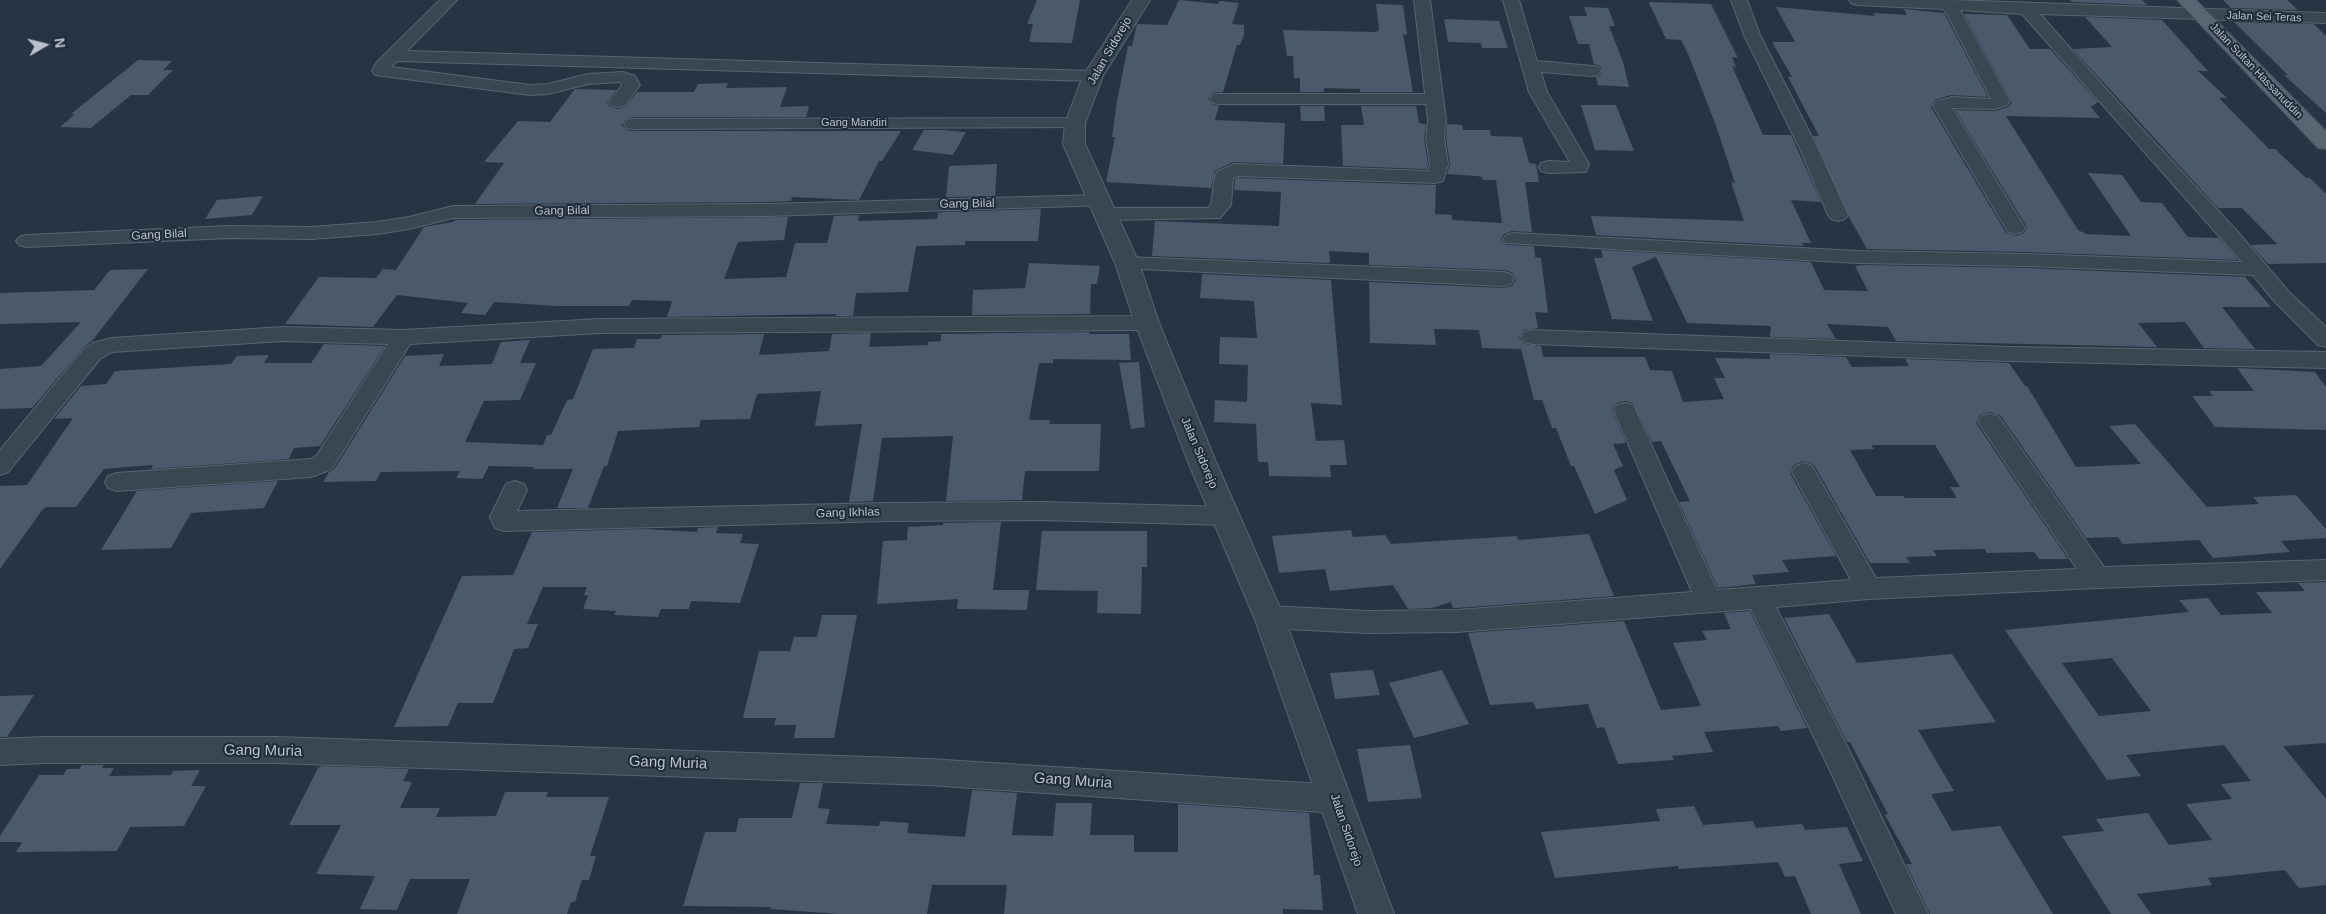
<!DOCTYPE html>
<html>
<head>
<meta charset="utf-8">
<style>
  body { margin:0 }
  #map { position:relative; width:2326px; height:914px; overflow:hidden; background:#273444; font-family:Arial,sans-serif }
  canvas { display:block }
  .north { position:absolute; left:20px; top:20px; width:50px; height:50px; -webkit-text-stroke:4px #202b39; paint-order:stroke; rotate:82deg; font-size:14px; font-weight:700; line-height:20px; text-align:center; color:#b9c1cd }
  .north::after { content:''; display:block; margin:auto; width:18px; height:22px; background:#b9c1cd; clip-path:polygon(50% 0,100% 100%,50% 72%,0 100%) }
</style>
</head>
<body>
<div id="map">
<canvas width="2326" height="914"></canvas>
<div class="north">N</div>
</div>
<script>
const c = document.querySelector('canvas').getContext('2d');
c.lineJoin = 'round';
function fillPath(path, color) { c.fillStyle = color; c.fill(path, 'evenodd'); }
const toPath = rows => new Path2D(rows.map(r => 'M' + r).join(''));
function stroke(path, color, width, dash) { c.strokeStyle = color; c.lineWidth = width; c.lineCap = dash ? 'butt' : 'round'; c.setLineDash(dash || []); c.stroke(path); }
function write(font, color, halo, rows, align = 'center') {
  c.font = font + ' Arial,sans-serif'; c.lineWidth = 4; c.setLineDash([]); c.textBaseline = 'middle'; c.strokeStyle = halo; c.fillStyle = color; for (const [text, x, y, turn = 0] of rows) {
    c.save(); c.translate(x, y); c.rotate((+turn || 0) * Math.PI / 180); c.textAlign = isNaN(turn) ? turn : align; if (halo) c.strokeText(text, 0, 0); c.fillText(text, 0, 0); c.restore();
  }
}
const building = toPath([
  [1037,0,1080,0,1072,43,1029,42,1033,24,1027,24],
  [1179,0,1218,4,1220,1,1239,3,1232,24,1244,25,1244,35,1240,45,1237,45,1223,92,1213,93,1208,99,1212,104,1219,106,1215,120,1285,123,1283,164,1233,162,1215,171,1211,188,1106,182,1115,137,1112,137,1117,101,1128,46,1132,46,1137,24,1167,25],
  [2070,0,2142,0,2147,5,2072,2],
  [2223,0,2287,0,2298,10,2231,8],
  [1651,2,1711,4,1738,58,1732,57,1736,67,1732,66,1763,135,1791,135,1821,202,1791,200,1811,243,1802,243,1804,246,1596,235,1591,216,1744,221,1731,182,1735,183,1716,126,1689,56,1681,40,1666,39,1649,3],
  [1376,4,1403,5,1407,35,1403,34,1413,92,1360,92,1360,89,1324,88,1324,92,1300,92,1300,78,1294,78,1293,56,1287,56,1283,30,1376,32,1379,30],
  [1584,7,1608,8,1615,26,1609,26,1623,62,1629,87,1598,85,1596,77,1600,76,1602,70,1600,66,1594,64,1589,44,1578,44,1569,16,1587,16],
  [1776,7,1875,16,1873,13,1907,15,1904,9,1944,13,1988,97,1951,95,1935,100,1931,107,2006,233,2016,236,2024,233,2027,227,1955,110,1995,111,2008,107,2012,102,1964,14,2007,15,2030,49,2050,49,2098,102,2091,107,2100,118,2006,116,2078,230,2086,234,2131,236,2088,173,2122,175,2141,202,2162,203,2188,237,2219,238,2238,260,2027,252,1867,249,1849,217,1813,136,1819,136,1788,77,1792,77,1772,42,1795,42],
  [2085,17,2162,20,2208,71,2198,71,2227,98,2219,98,2269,149,2275,149,2306,178,2310,178,2326,194,2326,263,2268,264,2251,245,2277,244,2242,208,2218,208,2073,49,2112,47],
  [1444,19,1499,21,1508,48,1482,48,1481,43,1448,42],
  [2234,22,2314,24,2326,36,2326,113,2284,75,2288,75],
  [138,60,172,61,163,70,173,70,148,95,131,95,91,128,60,127,75,114,71,114],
  [728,83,726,88,787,87,780,107,809,106,806,117,633,117,626,119,622,125,627,130,633,131,901,131,882,161,879,161,859,200,792,197,791,201,767,202,475,204,504,163,484,162,518,121,550,122,575,89,616,90,607,102,610,107,618,109,625,107,637,92,694,92,698,84],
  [1581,105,1616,105,1634,151,1595,150],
  [1300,106,1324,106,1325,121,1301,121],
  [1361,106,1416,106,1419,123,1426,124,1424,138,1428,164,1427,169,1343,166,1341,125,1364,125],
  [1447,124,1462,125,1463,130,1490,130,1491,136,1522,137,1529,163,1536,164,1539,182,1525,182,1532,232,1512,231,1504,234,1501,239,1506,245,1534,246,1535,257,1541,258,1548,313,1535,312,1538,328,1524,330,1519,338,1524,344,1541,346,1543,357,1645,357,1650,370,1672,371,1683,402,1724,399,1714,378,1725,378,1715,358,1770,359,1770,354,1846,357,1852,367,1909,366,1905,359,2009,363,2025,386,2027,386,2076,467,2141,464,2109,426,2135,424,2207,507,2259,504,2253,497,2296,495,2326,529,2326,538,2281,541,2290,552,2213,558,2199,540,2123,544,2118,537,2086,538,2000,415,1990,412,1980,415,1976,423,2068,559,2039,559,2034,552,1987,553,1985,549,1933,550,1937,556,1906,557,1910,563,1870,563,1814,465,1803,461,1794,465,1790,473,1836,556,1782,560,1789,572,1752,575,1756,584,1718,588,1679,502,1690,501,1661,441,1652,442,1633,403,1625,401,1617,403,1612,410,1626,443,1613,444,1623,466,1614,470,1627,500,1595,514,1574,466,1571,466,1556,428,1552,428,1542,400,1534,400,1521,349,1482,348,1479,330,1434,329,1436,345,1370,343,1369,282,1504,288,1512,286,1516,280,1512,272,1504,270,1369,265,1369,253,1329,251,1330,263,1152,256,1155,221,1279,226,1281,192,1234,190,1235,179,1238,178,1436,185,1435,214,1452,215,1452,220,1502,223,1496,180,1483,180,1482,177,1477,176,1447,174,1450,164,1446,138],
  [1871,445,1935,445,1960,487,1950,487,1957,498,1905,498,1903,496,1876,496,1850,450,1874,449],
  [924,130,942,130,966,132,953,155,912,150],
  [997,164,995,196,946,197,949,166],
  [263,196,252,215,205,219,217,200],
  [1041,209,1038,241,965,241,965,245,916,246,908,292,856,293,853,316,836,316,836,314,667,317,672,301,632,300,629,306,557,306,494,302,485,315,461,313,468,303,397,295,373,327,285,324,319,277,376,278,383,269,396,270,424,227,453,222,455,220,788,217,784,240,738,242,724,279,786,277,795,243,827,243,834,216,859,215,858,221,937,219,938,213,944,212],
  [1601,250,1811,262,1824,290,1868,291,1855,266,1865,265,2027,268,2245,277,2271,307,2222,307,2255,349,2204,348,2185,322,2138,323,2157,347,1896,341,1888,327,1827,324,1836,339,1770,337,1771,326,1687,323,1656,257,1632,267,1653,321,1612,319,1594,258,1603,258],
  [1029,263,1100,266,1097,284,1091,284,1090,314,972,315,973,290,1025,288],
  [148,269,92,341,83,348,32,408,0,409,0,369,41,366,81,322,0,324,0,293,94,290,110,270],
  [1202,274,1331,280,1342,405,1311,403,1316,441,1344,440,1347,465,1330,465,1331,477,1269,476,1268,462,1258,462,1256,424,1214,422,1215,400,1247,402,1248,365,1219,364,1220,337,1257,338,1254,301,1200,298],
  [1089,332,1089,334,1129,334,1131,360,1053,359,1053,363,1039,363,1029,420,1050,420,1049,424,1101,424,1099,471,1025,471,1022,500,946,501,953,436,882,438,873,501,849,502,862,424,815,426,821,391,757,394,750,419,701,420,699,427,618,431,607,466,604,466,588,508,557,508,573,469,533,469,534,467,489,466,482,479,456,478,460,471,381,472,376,481,323,482,329,472,335,468,405,356,444,354,439,366,492,364,501,342,530,340,520,363,536,363,520,400,484,401,465,442,543,445,547,435,551,435,567,400,573,399,593,349,634,348,637,339,660,339,662,335,764,334,759,355,829,351,832,334,871,333,869,347,928,345,928,342,941,341,941,334],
  [324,344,385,346,320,446,294,448,289,459,151,469,153,465,104,469,76,507,47,507,43,509,0,569,0,486,27,485,73,418,54,419,81,386,106,384,115,371,231,364,237,356,269,355,264,363,311,363],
  [1139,362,1145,427,1131,429,1119,363],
  [2237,368,2315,372,2326,387,2326,430,2215,427,2192,396,2213,396,2209,391,2254,391],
  [278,481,264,508,191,513,171,548,101,550,137,491],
  [1001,522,993,590,1029,590,1027,610,957,609,958,599,877,604,883,541,907,540,908,527,943,525,943,523],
  [718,527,716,533,743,534,740,543,759,544,740,603,691,601,689,609,661,609,658,617,614,615,616,611,583,609,588,596,584,595,587,587,543,587,527,624,538,624,528,648,514,649,493,703,458,703,448,726,394,727,462,576,513,575,532,532,644,529,697,532,698,528],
  [1351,530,1353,537,1385,535,1391,544,1517,536,1518,540,1589,534,1614,596,1457,608,1453,608,1451,602,1432,608,1408,609,1393,585,1330,591,1325,569,1279,573,1272,536],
  [1042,531,1147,531,1147,567,1142,567,1141,614,1097,613,1098,591,1036,590],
  [2326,582,2326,743,2283,746,2326,799,2326,885,2299,888,2285,870,2208,878,2212,885,2137,894,2151,914,2111,914,2062,836,2104,831,2096,819,2148,813,2169,845,2212,840,2186,804,2232,799,2221,784,2251,781,2224,745,2126,755,2141,776,2107,780,2005,630,2189,612,2179,600,2208,598,2221,615,2272,613,2256,592,2305,591,2298,583],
  [2112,658,2151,711,2099,716,2062,663],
  [1750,611,1807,728,1781,731,1778,726,1704,732,1713,752,1672,756,1674,760,1618,764,1604,727,1597,728,1588,704,1536,709,1533,702,1490,705,1468,633,1624,621,1661,710,1701,706,1673,643,1707,640,1702,631,1731,629,1724,613],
  [1829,614,1857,663,1952,654,1996,722,1918,730,1954,791,1931,794,1952,831,2000,826,2053,914,1930,914,1906,864,1912,864,1885,815,1888,814,1850,742,1847,742,1784,618],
  [822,615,857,615,834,738,794,738,796,725,774,725,776,718,743,718,759,651,790,651,794,637,817,637],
  [1373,670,1380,695,1335,699,1330,673],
  [1442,670,1469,724,1414,738,1389,683],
  [34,695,7,737,0,737,0,696],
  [1410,745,1422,798,1368,802,1357,749],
  [82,765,104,765,102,768,114,768,109,776,171,775,173,771,200,770,191,786,206,786,184,826,130,827,117,851,16,852,22,842,0,842,0,836,39,775,63,775,67,769,79,769],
  [322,766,409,769,403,781,412,782,400,808,440,808,436,817,496,816,505,792,548,792,546,797,609,797,590,856,596,856,589,880,582,880,575,902,571,902,567,914,457,914,470,879,410,879,397,910,360,909,375,876,316,874,341,825,289,825,318,768],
  [800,783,823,783,818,808,830,809,826,824,879,826,880,821,909,823,907,833,965,837,972,790,1017,793,1012,835,1053,836,1056,803,1092,803,1090,835,1134,835,1134,852,1178,852,1178,804,1309,813,1314,875,1320,875,1323,910,1283,909,1283,914,1004,914,1007,885,932,885,927,914,840,914,770,909,771,907,683,906,705,832,736,832,739,818,792,818],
  [1694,806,1703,825,1753,821,1756,828,1802,824,1805,830,1847,827,1863,861,1839,864,1861,914,1811,914,1795,876,1785,877,1778,862,1679,869,1678,866,1555,878,1541,832,1660,821,1656,809]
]);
const minor = toPath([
  [440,0,457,0,407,51,1093,71,1099,72,1102,76,1099,80,1093,81,397,61,391,67,530,85,548,84,588,74,623,72,635,76,640,85,624,106,618,107,612,106,609,102,622,85,620,82,588,84,548,94,530,95,375,75,372,71,377,62,440,0],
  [1414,0,1430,0,1446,120,1444,138,1448,164,1443,181,1436,183,1238,176,1233,178,1231,205,1220,218,1105,220,1098,218,1095,214,1098,210,1105,208,1208,208,1211,204,1215,176,1217,172,1234,164,1428,171,1430,164,1426,138,1428,120,1426,104,1219,104,1213,103,1210,99,1213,95,1219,94,1425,94,1414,0],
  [1503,0,1519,0,1537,61,1592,66,1598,67,1601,71,1598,75,1592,76,1541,72,1547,92,1589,164,1586,172,1548,173,1541,171,1539,167,1541,163,1548,161,1570,162,1529,92,1503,0],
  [1731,0,1747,0,1760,35,1818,149,1848,215,1845,219,1838,221,1831,219,1828,215,1800,149,1744,35,1731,0],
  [1849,0,1950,0,2326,13,2326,23,2040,14,2131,117,2237,231,2289,292,2326,327,2326,347,2318,345,2275,302,2253,275,2027,266,1858,263,1506,243,1503,239,1506,235,1513,233,1858,251,2027,254,2242,262,2022,14,1960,10,2010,101,2007,105,1995,109,1952,108,2025,228,2022,232,2015,234,2008,232,1933,106,1936,102,1952,97,1991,99,1947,14,1943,9,1857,5,1851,3,1849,0],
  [1075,118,1081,119,1084,123,1081,127,633,129,627,128,624,124,627,120,633,119,1075,118],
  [1101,195,1108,197,1111,201,1108,205,767,216,453,218,409,229,377,234,312,239,230,238,26,247,19,245,16,241,19,237,26,235,230,226,312,227,377,222,409,217,453,206,767,204,1101,195],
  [1127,257,1504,272,1511,274,1514,279,1511,284,1504,286,1120,268,1117,263,1120,258,1127,257],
  [1147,316,1155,318,1158,323,1155,328,1147,330,600,333,410,344,333,467,327,471,311,477,117,491,108,488,105,482,108,476,117,473,311,459,317,455,388,344,283,341,112,352,100,359,8,472,0,475,0,450,84,349,93,343,112,338,283,327,403,330,600,319,1147,316],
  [1532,330,2010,347,2326,352,2326,368,2010,361,1532,344,1524,342,1521,337,1524,332,1532,330],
  [1625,403,1633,405,1636,411,1717,590,1851,580,1792,472,1796,466,1804,463,1812,466,1876,578,2077,569,1978,422,1982,416,1990,414,1998,416,2104,567,2326,560,2326,580,2097,588,1869,599,1776,607,1847,746,1928,914,1896,914,1826,762,1751,609,1457,632,1367,633,1269,628,1260,625,1256,617,1260,609,1269,606,1367,611,1457,610,1692,592,1614,411,1617,405,1625,403],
  [515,481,524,484,527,490,517,511,887,503,1041,502,1227,507,1236,509,1239,516,1236,523,1227,525,1041,520,887,521,504,531,495,528,490,517,506,484,515,481],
  [44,737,276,737,929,759,1336,785,1346,789,1351,799,1346,809,1336,813,929,785,276,763,44,763,0,765,0,739,44,737]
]);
const tertiary = toPath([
  [1132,0,1150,0,1103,76,1085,123,1085,144,1139,263,1159,323,1216,462,1284,617,1394,914,1358,914,1254,617,1188,462,1135,323,1115,263,1063,144,1065,123,1083,76,1132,0]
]);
const primary = toPath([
  [2177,0,2196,0,2326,131,2326,149,2318,148,2177,0]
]);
const farStreetnames = [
  ["Jalan Sei Teras",2264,17,2],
  ["Jalan Sultan Hassanuddin",2256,71,46],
  ["Gang Mandiri",854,123]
];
const streetNames = [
  ["Jalan Sidorejo",1110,51,-60],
  ["Gang Bilal",967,204,-1],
  ["Gang Bilal",562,211,-1],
  ["Gang Bilal",159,235,-3],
  ["Jalan Sidorejo",1199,453,67],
  ["Gang Ikhlas",848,513,-2],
  ["Jalan Sidorejo",1346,830,71]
];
const nearStreetnames = [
  ["Gang Muria",263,751,1],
  ["Gang Muria",668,763,2],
  ["Gang Muria",1073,781,4]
];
fillPath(building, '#4b5a6a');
stroke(minor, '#5a6471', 2);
stroke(tertiary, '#5a6471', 2);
stroke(primary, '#454f5d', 2);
fillPath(minor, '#3b4653');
fillPath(tertiary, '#3b4653');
fillPath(primary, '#596573');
write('11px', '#b9c1cd', '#202b39', farStreetnames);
write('12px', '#b9c1cd', '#202b39', streetNames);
write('15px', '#b9c1cd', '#202b39', nearStreetnames);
</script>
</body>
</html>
